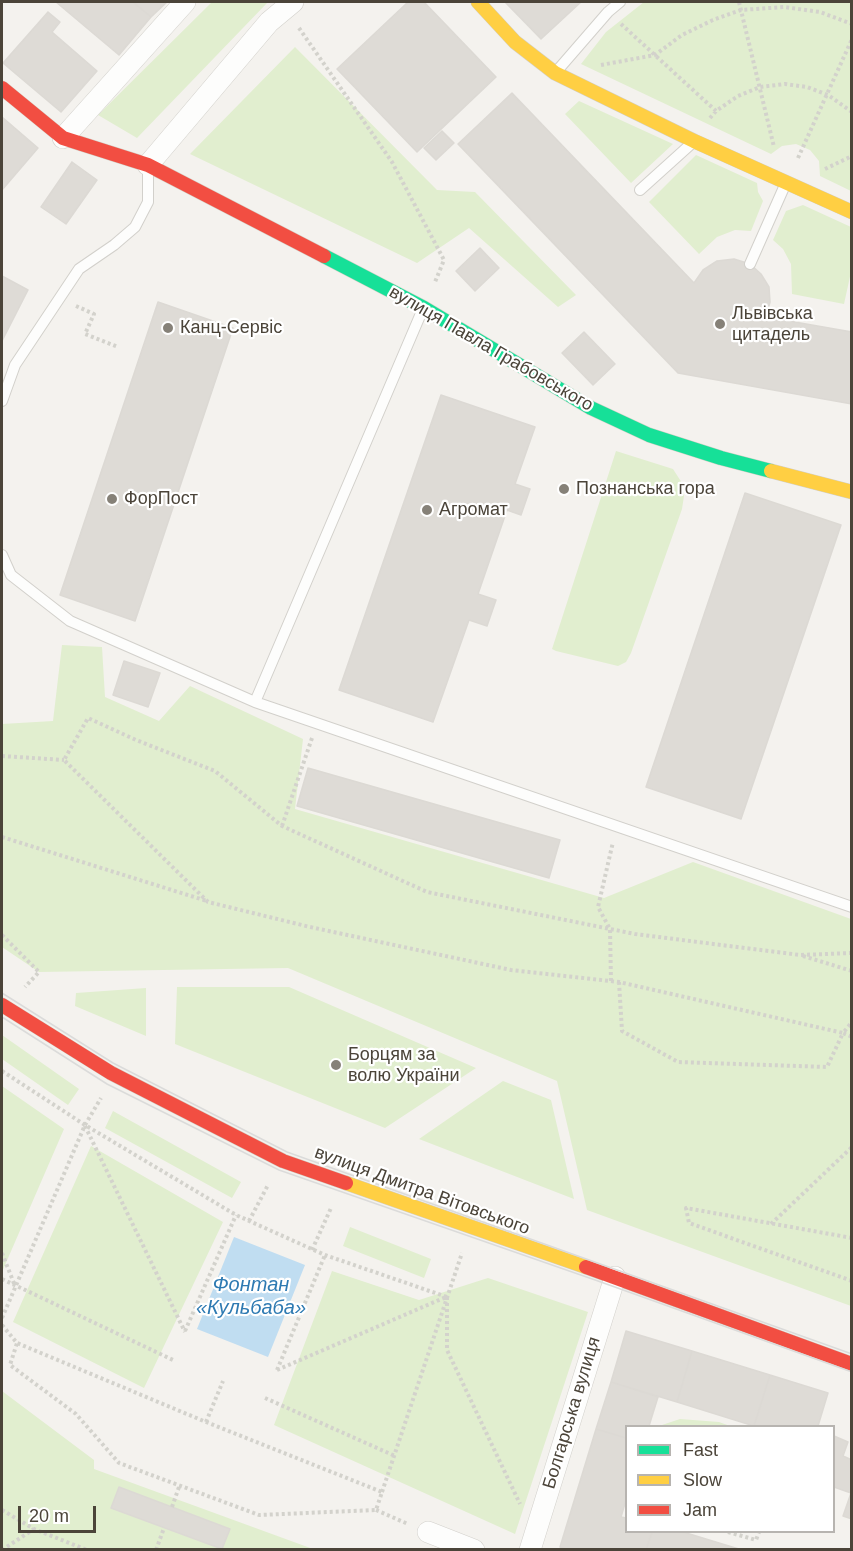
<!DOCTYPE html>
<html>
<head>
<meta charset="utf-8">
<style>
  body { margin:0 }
  #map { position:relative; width:853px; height:1551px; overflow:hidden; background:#f4f2ee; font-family:Arial,sans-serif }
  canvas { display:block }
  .frame { position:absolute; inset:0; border:3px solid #4b4439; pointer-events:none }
  .legend { position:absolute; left:625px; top:1425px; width:210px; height:108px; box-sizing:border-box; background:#fff; border:2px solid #b7b4b0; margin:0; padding:8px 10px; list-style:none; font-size:18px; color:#4b4439 }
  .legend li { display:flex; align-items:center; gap:12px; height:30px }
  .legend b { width:30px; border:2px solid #b7b4b0 }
  .scale { position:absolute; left:18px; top:1506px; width:78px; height:27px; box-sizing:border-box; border:3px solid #4b4439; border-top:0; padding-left:8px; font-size:18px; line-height:21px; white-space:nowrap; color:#4b4439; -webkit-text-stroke:4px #fff; paint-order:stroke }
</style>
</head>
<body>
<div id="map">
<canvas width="853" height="1551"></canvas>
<div class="frame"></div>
<ul class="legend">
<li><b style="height:8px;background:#16e098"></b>Fast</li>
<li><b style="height:8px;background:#ffcf43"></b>Slow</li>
<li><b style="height:8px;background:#f24e42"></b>Jam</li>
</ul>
<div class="scale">20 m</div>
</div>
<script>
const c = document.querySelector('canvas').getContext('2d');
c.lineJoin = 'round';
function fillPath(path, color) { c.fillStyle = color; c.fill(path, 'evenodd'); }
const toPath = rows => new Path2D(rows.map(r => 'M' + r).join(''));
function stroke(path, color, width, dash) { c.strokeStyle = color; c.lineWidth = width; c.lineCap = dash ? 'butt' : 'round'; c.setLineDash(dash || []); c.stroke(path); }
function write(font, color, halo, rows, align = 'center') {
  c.font = font + ' Arial,sans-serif'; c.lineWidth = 4.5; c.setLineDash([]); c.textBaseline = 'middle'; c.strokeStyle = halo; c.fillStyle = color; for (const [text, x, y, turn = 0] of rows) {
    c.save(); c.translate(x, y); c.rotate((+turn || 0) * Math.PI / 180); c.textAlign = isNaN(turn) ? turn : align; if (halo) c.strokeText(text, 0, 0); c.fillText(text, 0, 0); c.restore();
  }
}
const green = toPath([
  [212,2,268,2,137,138,98,115],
  [644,2,851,2,851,191,820,176,819,161,810,150,796,144,782,146,771,154,581,64,606,32],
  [295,47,437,190,475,192,576,295,558,307,469,228,417,263,190,154],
  [579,101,673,144,631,183,565,114],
  [696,155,757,183,758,192,763,201,751,231,735,230,717,237,699,254,649,202],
  [803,205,851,227,851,272,844,304,792,294,791,264,783,249,773,240,786,211],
  [616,451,673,469,682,483,684,496,682,509,631,653,626,662,618,666,556,651,552,649],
  [62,645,102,647,105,697,159,721,190,686,303,739,295,809,604,898,693,862,851,919,851,1306,587,1210,557,1081,288,968,39,972,2,947,2,724,53,721],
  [177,987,289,987,476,1068,385,1128,175,1044],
  [146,988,146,1036,75,1006,76,993],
  [2,1035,79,1089,68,1105,2,1059],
  [503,1081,551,1100,574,1199,419,1139],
  [2,1086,64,1129,2,1272],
  [113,1111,241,1182,232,1198,105,1128],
  [91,1146,223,1222,144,1388,13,1322],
  [350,1227,431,1259,424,1278,343,1246],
  [332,1271,419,1300,488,1278,588,1312,515,1534,274,1425],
  [2,1391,94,1460,94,1469,313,1549,2,1549],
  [680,1419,719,1422,730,1426,659,1426]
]);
const water = toPath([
  [234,1237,305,1265,268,1357,197,1329]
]);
const building = toPath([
  [56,2,133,2,151,17,119,55,56,2],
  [133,2,167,2,151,17,133,2],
  [408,2,424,2,496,77,417,152,337,69,408,2],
  [505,2,581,2,541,39,505,2],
  [48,12,60,22,52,32,97,71,61,112,3,63,48,12],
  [512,93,694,283,703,270,717,261,734,259,750,264,761,274,769,287,770,302,766,317,852,332,852,404,678,373,458,144,512,93],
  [2,117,38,148,2,190,2,117],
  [442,131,454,143,436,160,424,148,442,131],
  [72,162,97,180,66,224,41,207,72,162],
  [480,248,499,268,475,291,456,271,480,248],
  [2,276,28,290,2,341,2,276],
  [158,302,233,328,135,621,60,595,158,302],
  [584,332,615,364,593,385,562,353,584,332],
  [441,395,535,427,515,484,530,489,521,515,507,510,478,594,496,600,487,626,469,620,433,722,339,690,441,395],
  [745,493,841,525,741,819,646,787,745,493],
  [124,661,160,673,148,707,113,695,124,661],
  [308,768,560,840,549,878,297,806,308,768],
  [626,1331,692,1351,677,1402,611,1382,626,1331],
  [692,1351,770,1375,754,1426,677,1402,692,1351],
  [770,1375,828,1393,818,1426,754,1426,770,1375],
  [611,1382,658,1397,649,1426,626,1426,626,1438,596,1429,611,1382],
  [596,1429,626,1438,626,1500,621,1517,626,1518,626,1532,652,1532,646,1550,568,1550,560,1547,596,1429],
  [834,1436,848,1442,843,1456,852,1460,852,1519,843,1516,851,1493,834,1487,834,1436],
  [119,1487,230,1529,222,1549,111,1508,119,1487],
  [652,1532,683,1532,742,1550,646,1550,652,1532]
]);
const path = toPath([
  [739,2,774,147],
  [621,24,716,111],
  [299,28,392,162,444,260,435,282],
  [601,65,655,55,682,35,713,20,741,10,784,7,820,12,852,24],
  [710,118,716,111,738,96,760,87,785,84,807,87,828,95,852,112],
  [798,158,852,39],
  [825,169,852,156],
  [76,306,94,314,85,334,118,347],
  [2,756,64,760],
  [282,826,312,738],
  [2,837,207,901],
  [2,935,39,972,25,987],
  [852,953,800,955,635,934,427,892,282,826,215,771,136,740,88,718,64,760,208,902,310,927,511,970,619,982,843,1033,852,1022],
  [803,956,852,971],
  [611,981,610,929,598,907,613,842],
  [619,982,622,1031,678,1062,827,1067,843,1033,852,1037],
  [2,1071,85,1125,236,1215,325,1255,447,1297],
  [85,1126,185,1332],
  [249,1221,268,1185],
  [771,1224,852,1147],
  [852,1238,686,1208,689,1223,852,1281],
  [312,1250,331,1208],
  [2,1253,15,1286],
  [2,1279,173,1360],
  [447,1297,447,1350,520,1504],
  [2,1318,85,1125,101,1098],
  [2,1325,17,1343,206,1422,382,1492,376,1510,259,1515,119,1463,76,1414,10,1365,17,1343],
  [185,1331,236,1215],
  [277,1370,446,1297],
  [277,1370,325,1255],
  [265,1398,395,1456],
  [206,1422,223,1381],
  [382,1492,462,1253],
  [172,1507,179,1487],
  [2,1510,34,1529,87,1550],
  [376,1510,408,1524],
  [728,1532,756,1540,759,1532],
  [2,1550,34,1529],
  [156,1550,164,1528]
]);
const lane = toPath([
  [556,72,608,12,620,2],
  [640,190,691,144],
  [750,264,785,185],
  [2,401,15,365,79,269,114,245,135,227,148,202,148,169],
  [2,555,11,575,70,621,255,702,852,907],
  [255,702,422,311]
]);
const street = toPath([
  [63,138,185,2],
  [148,165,269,22,293,2],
  [428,1532,474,1550],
  [530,1550,615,1277]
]);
const fast = toPath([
  [324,256,424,308,591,408,649,435,721,458,771,471]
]);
const slow = toPath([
  [478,2,515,42,555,73,694,141,852,212],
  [771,471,852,492],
  [346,1183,586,1267]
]);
const jam = toPath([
  [2,88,63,138,148,165,324,256],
  [2,1005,111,1073,283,1161,346,1183],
  [586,1267,852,1364]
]);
const tram = toPath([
  [2,993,113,1063,287,1152,852,1354],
  [2,1017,107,1084,279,1170,598,1281,852,1372]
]);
const markers = [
  [720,324,6,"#868178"],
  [168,328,6,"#868178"],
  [564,489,6,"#868178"],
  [112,499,6,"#868178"],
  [427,510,6,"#868178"],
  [336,1065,6,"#868178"]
];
const poiNames = [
  ["Львівська",732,314],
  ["цитадель",732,335],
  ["Канц-Сервіс",180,328],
  ["Познанська гора",576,489],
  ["ФорПост",124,499],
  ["Агромат",439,510],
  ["Борцям за",348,1055],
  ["волю України",348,1076]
];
const streetNames = [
  ["вулиця Павла Грабовського",491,349,30],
  ["вулиця Дмитра Вітовського",422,1191,20],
  ["Болгарська вулиця",572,1413,-73]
];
const waterNames = [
  ["Фонтан",251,1285],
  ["«Кульбаба»",251,1308]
];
fillPath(green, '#e1eecf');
fillPath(water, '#c0ddf1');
fillPath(building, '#dedbd6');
stroke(building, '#dcd9d4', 1.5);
stroke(lane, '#d2d0cb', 12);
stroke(street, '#d2d0cb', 22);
stroke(fast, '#d3cfc5', 15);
stroke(slow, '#d3cfc5', 15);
stroke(jam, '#d3cfc5', 15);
stroke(path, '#d3d2cc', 4, [3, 3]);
stroke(lane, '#fdfdfc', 10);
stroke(street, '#fdfdfc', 21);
stroke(fast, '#16e098', 14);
stroke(slow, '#ffcf43', 14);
stroke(jam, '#f24e42', 14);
stroke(tram, '#dbdbda', 1.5);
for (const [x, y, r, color] of markers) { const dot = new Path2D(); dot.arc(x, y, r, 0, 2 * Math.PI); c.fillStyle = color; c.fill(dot); stroke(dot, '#fff', 2); }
write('18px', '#4b4439', '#fff', poiNames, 'left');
write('18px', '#4b4439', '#fff', streetNames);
write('italic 20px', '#2e7ab2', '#fff', waterNames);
</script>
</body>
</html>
